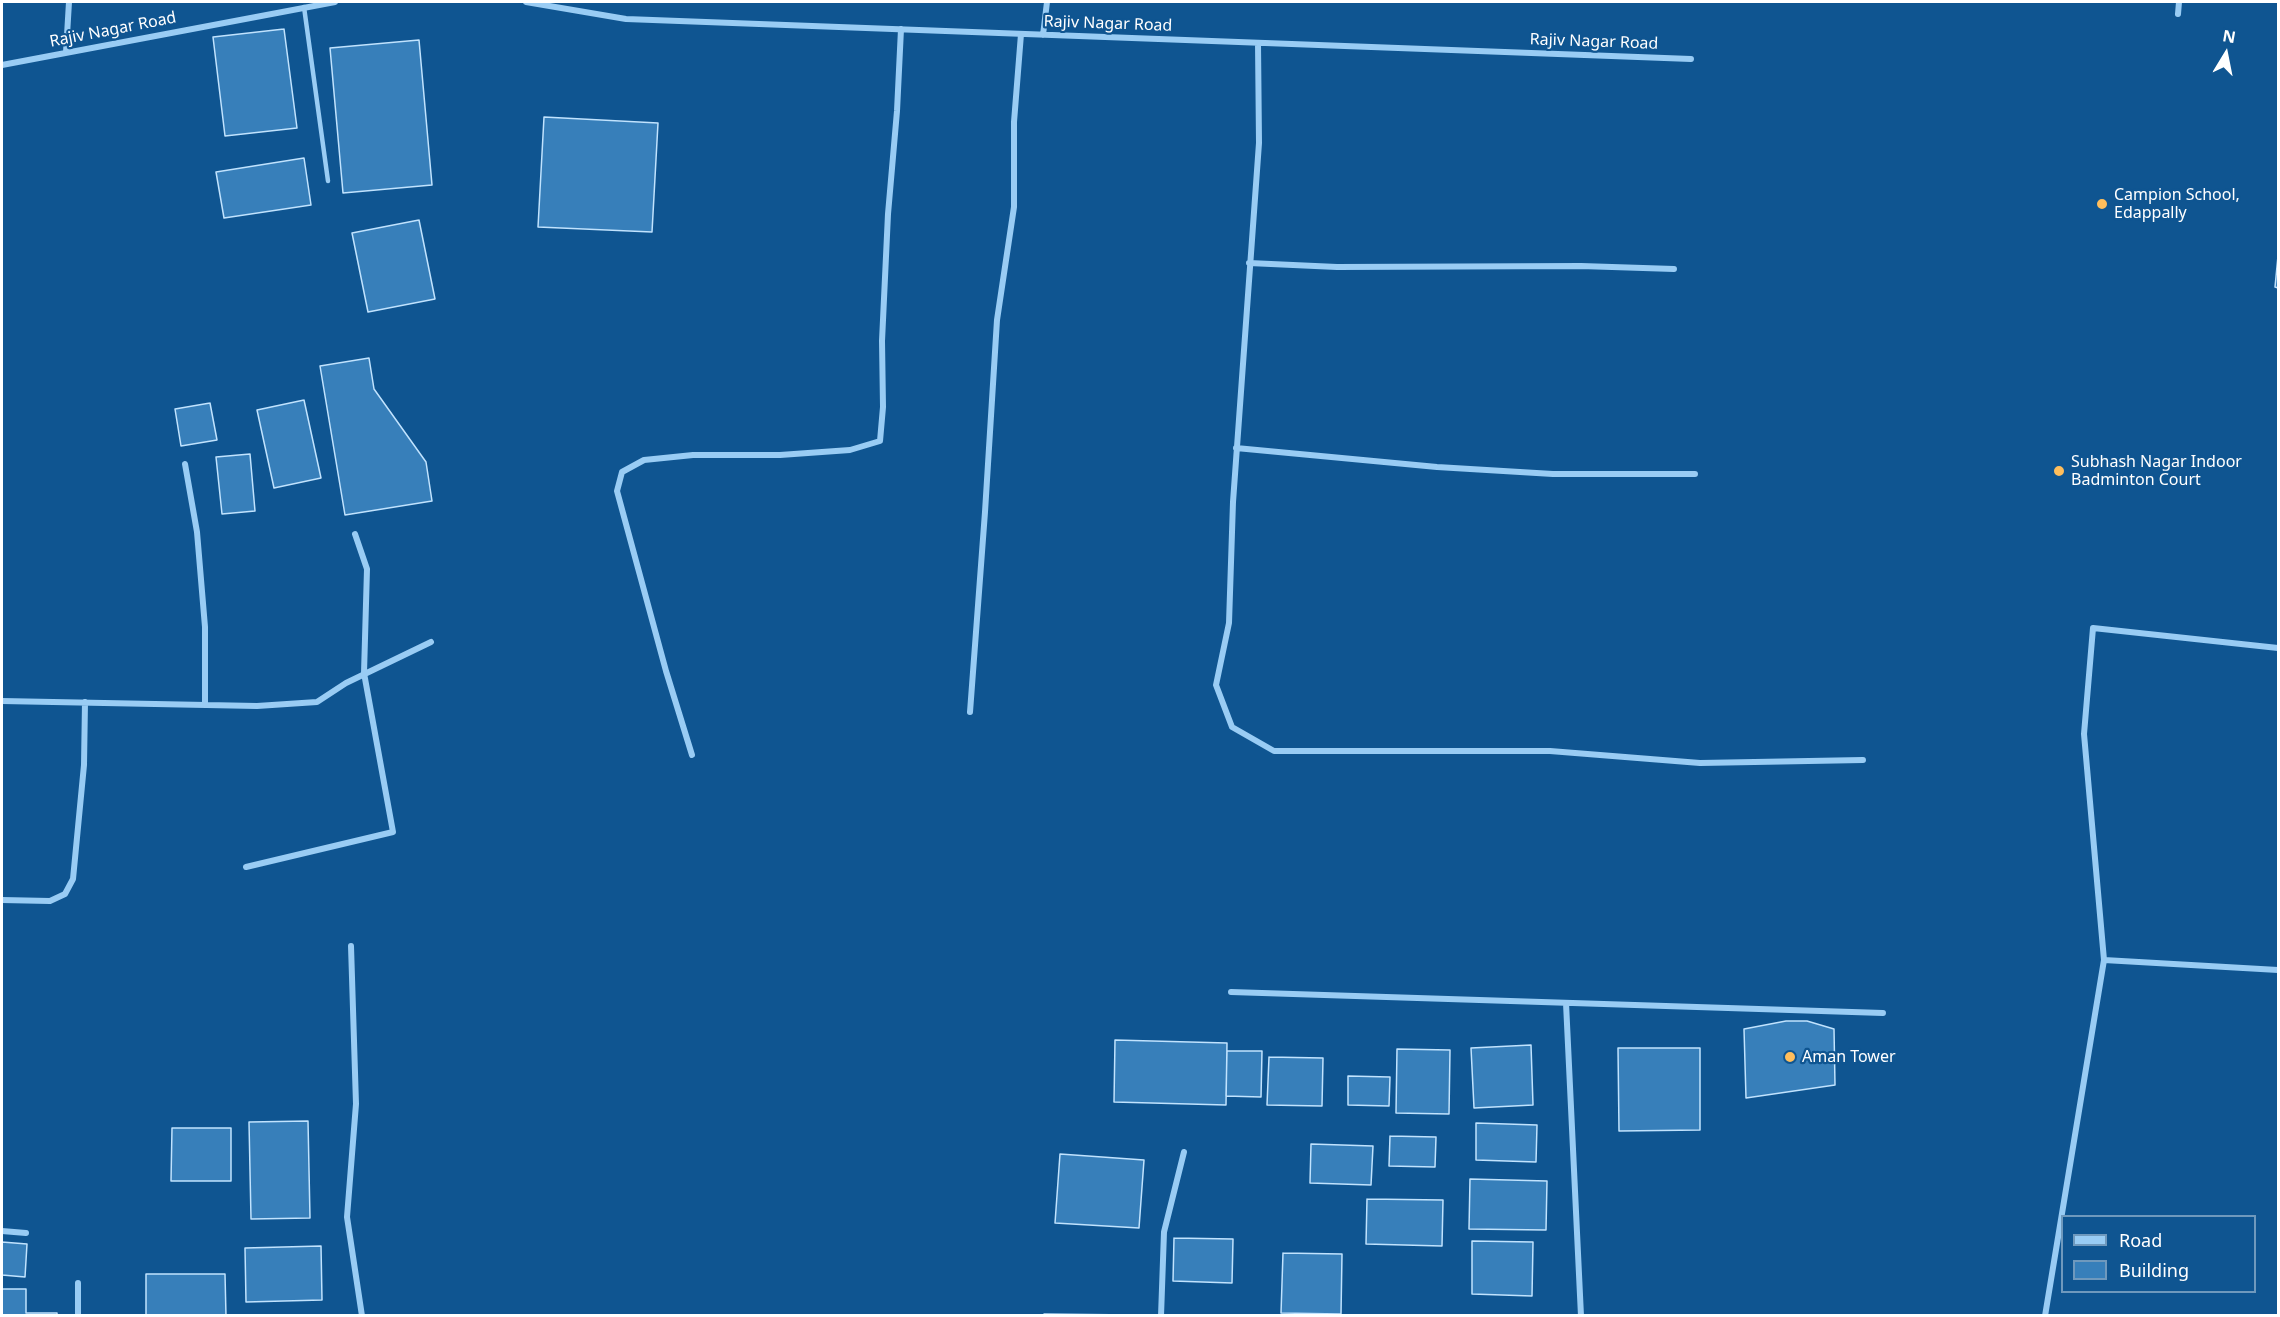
<!DOCTYPE html>
<html>
<head>
<meta charset="utf-8">
<style>
  body { margin:0 }
  #map { position:relative; width:2280px; height:1317px; overflow:hidden; background:#0f5591; font-family:"Noto Sans",sans-serif }
  canvas { display:block }
  .frame { position:absolute; inset:0; border:3px solid #fff; pointer-events:none }
  .legend { position:absolute; left:2061px; top:1215px; width:195px; height:78px; box-sizing:border-box; background:#0f5591; border:2px solid #6f99bd; margin:0; padding:8px 10px; list-style:none; font-size:18px; color:#fff }
  .legend li { display:flex; align-items:center; gap:12px; height:30px }
  .legend b { width:30px; border:2px solid #6f99bd }
  .north { position:absolute; left:2196px; top:24px; width:60px; height:60px; -webkit-text-stroke:4px #0f5591; paint-order:stroke; rotate:10deg; font-size:16px; font-weight:700; line-height:24px; text-align:center; color:#fff }
  .north::after { content:''; display:block; margin:auto; width:21px; height:27px; background:#fff; clip-path:polygon(50% 0,100% 100%,50% 72%,0 100%) }
</style>
</head>
<body>
<div id="map">
<canvas width="2280" height="1317"></canvas>
<div class="frame"></div>
<ul class="legend">
<li><b style="height:8px;background:#99ccf4"></b>Road</li>
<li><b style="height:16px;background:#377fba"></b>Building</li>
</ul>
<div class="north">N</div>
</div>
<script>
const c = document.querySelector('canvas').getContext('2d');
c.lineJoin = 'round';
function fillPath(path, color) { c.fillStyle = color; c.fill(path, 'evenodd'); }
const toPath = rows => new Path2D(rows.map(r => 'M' + r).join(''));
function stroke(path, color, width, dash) { c.strokeStyle = color; c.lineWidth = width; c.lineCap = dash ? 'butt' : 'round'; c.setLineDash(dash || []); c.stroke(path); }
function write(font, color, halo, rows, align = 'center') {
  c.font = font + ' "Noto Sans",sans-serif'; c.lineWidth = 4.5; c.setLineDash([]); c.textBaseline = 'middle'; c.strokeStyle = halo; c.fillStyle = color; for (const [text, x, y, turn = 0] of rows) {
    c.save(); c.translate(x, y); c.rotate((+turn || 0) * Math.PI / 180); c.textAlign = isNaN(turn) ? turn : align; if (halo) c.strokeText(text, 0, 0); c.fillText(text, 0, 0); c.restore();
  }
}
const building = toPath([
  [284,29,297,128,225,136,213,37,284,29],
  [419,40,432,185,343,193,330,48,419,40],
  [544,117,658,123,652,232,538,227,544,117],
  [304,158,311,205,224,218,216,172,304,158],
  [419,220,435,299,368,312,352,233,419,220],
  [2278,256,2278,288,2275,287,2278,256],
  [369,358,374,389,426,462,432,501,345,515,320,366,369,358],
  [304,400,321,478,274,488,257,410,304,400],
  [210,403,217,440,181,446,175,409,210,403],
  [250,454,255,511,222,514,216,457,250,454],
  [1786,1021,1807,1021,1834,1029,1835,1085,1746,1098,1744,1029,1786,1021],
  [1115,1040,1227,1043,1226,1105,1114,1102,1115,1040],
  [1531,1045,1533,1105,1474,1108,1471,1048,1531,1045],
  [1618,1048,1700,1048,1700,1130,1619,1131,1618,1048],
  [1397,1049,1450,1050,1449,1114,1396,1113,1397,1049],
  [1227,1051,1262,1051,1261,1097,1226,1096,1227,1051],
  [1269,1057,1323,1058,1322,1106,1267,1105,1269,1057],
  [1348,1076,1390,1077,1389,1106,1348,1105,1348,1076],
  [308,1121,310,1218,251,1219,249,1122,308,1121],
  [1476,1123,1537,1125,1536,1162,1476,1160,1476,1123],
  [172,1128,231,1128,231,1181,171,1181,172,1128],
  [1390,1136,1436,1137,1435,1167,1389,1166,1390,1136],
  [1311,1144,1373,1146,1371,1185,1310,1183,1311,1144],
  [1060,1154,1144,1160,1139,1228,1055,1223,1060,1154],
  [1470,1179,1547,1181,1546,1230,1469,1229,1470,1179],
  [1367,1199,1443,1200,1442,1246,1366,1244,1367,1199],
  [1174,1238,1233,1239,1232,1283,1173,1281,1174,1238],
  [1472,1241,1533,1242,1532,1296,1472,1294,1472,1241],
  [2,1242,27,1244,25,1277,2,1275,2,1242],
  [321,1246,322,1300,246,1302,245,1248,321,1246],
  [1283,1253,1342,1254,1341,1314,1281,1313,1283,1253],
  [146,1274,225,1274,226,1316,146,1316,146,1274],
  [2,1289,26,1289,26,1313,57,1313,57,1316,2,1316,2,1289],
  [1044,1314,1132,1315,1132,1316,1044,1316,1044,1314]
]);
const lane = toPath([
  [304,7,328,181]
]);
const street = toPath([
  [526,2,626,19,1691,59],
  [2178,14,2179,2],
  [1043,35,1047,2],
  [1258,43,1259,143,1233,502,1229,623,1216,685,1232,727,1274,751,1550,751,1700,763,1863,760],
  [66,52,69,2],
  [2,65,335,2],
  [1249,263,1337,267,1581,266,1674,269],
  [1236,448,1437,467,1553,474,1695,474],
  [185,464,197,532,205,627,205,705],
  [2,701,257,706,317,702,346,683,431,642],
  [970,712,985,512,997,320,1014,207,1014,122,1021,34],
  [692,755,666,671,617,491,622,472,644,460,693,455,780,455,850,450,880,441,883,407,882,341,888,214,897,111,901,29],
  [246,867,393,832,364,673,367,569,355,534],
  [2,900,50,901,65,894,73,879,84,765,85,702],
  [351,946,356,1104,347,1217,362,1316],
  [2104,960,2278,970],
  [1231,992,1883,1013],
  [1566,1003,1581,1316],
  [2,1231,26,1233],
  [78,1283,78,1316],
  [1161,1316,1164,1232,1184,1152],
  [2045,1316,2104,960,2084,734,2093,628,2278,648]
]);
const markers = [
  [2102,204,6,"#ffbe5c"],
  [2059,471,6,"#ffbe5c"],
  [1790,1057,6,"#ffbe5c"]
];
const streetNames = [
  ["Rajiv Nagar Road",1108,24,2],
  ["Rajiv Nagar Road",113,30,-11],
  ["Rajiv Nagar Road",1594,42,2]
];
const poiNames = [
  ["Campion School,",2114,195],
  ["Edappally",2114,213],
  ["Subhash Nagar Indoor",2071,462],
  ["Badminton Court",2071,480],
  ["Aman Tower",1802,1057]
];
fillPath(building, '#377fba');
stroke(building, '#c1e3fe', 1.5);
stroke(lane, '#99ccf4', 4.5);
stroke(street, '#99ccf4', 6);
for (const [x, y, r, color] of markers) { const dot = new Path2D(); dot.arc(x, y, r, 0, 2 * Math.PI); c.fillStyle = color; c.fill(dot); stroke(dot, '#0f5591', 2); }
write('16px', '#fff', '#0f5591', streetNames);
write('16px', '#fff', '#0f5591', poiNames, 'left');
</script>
</body>
</html>
